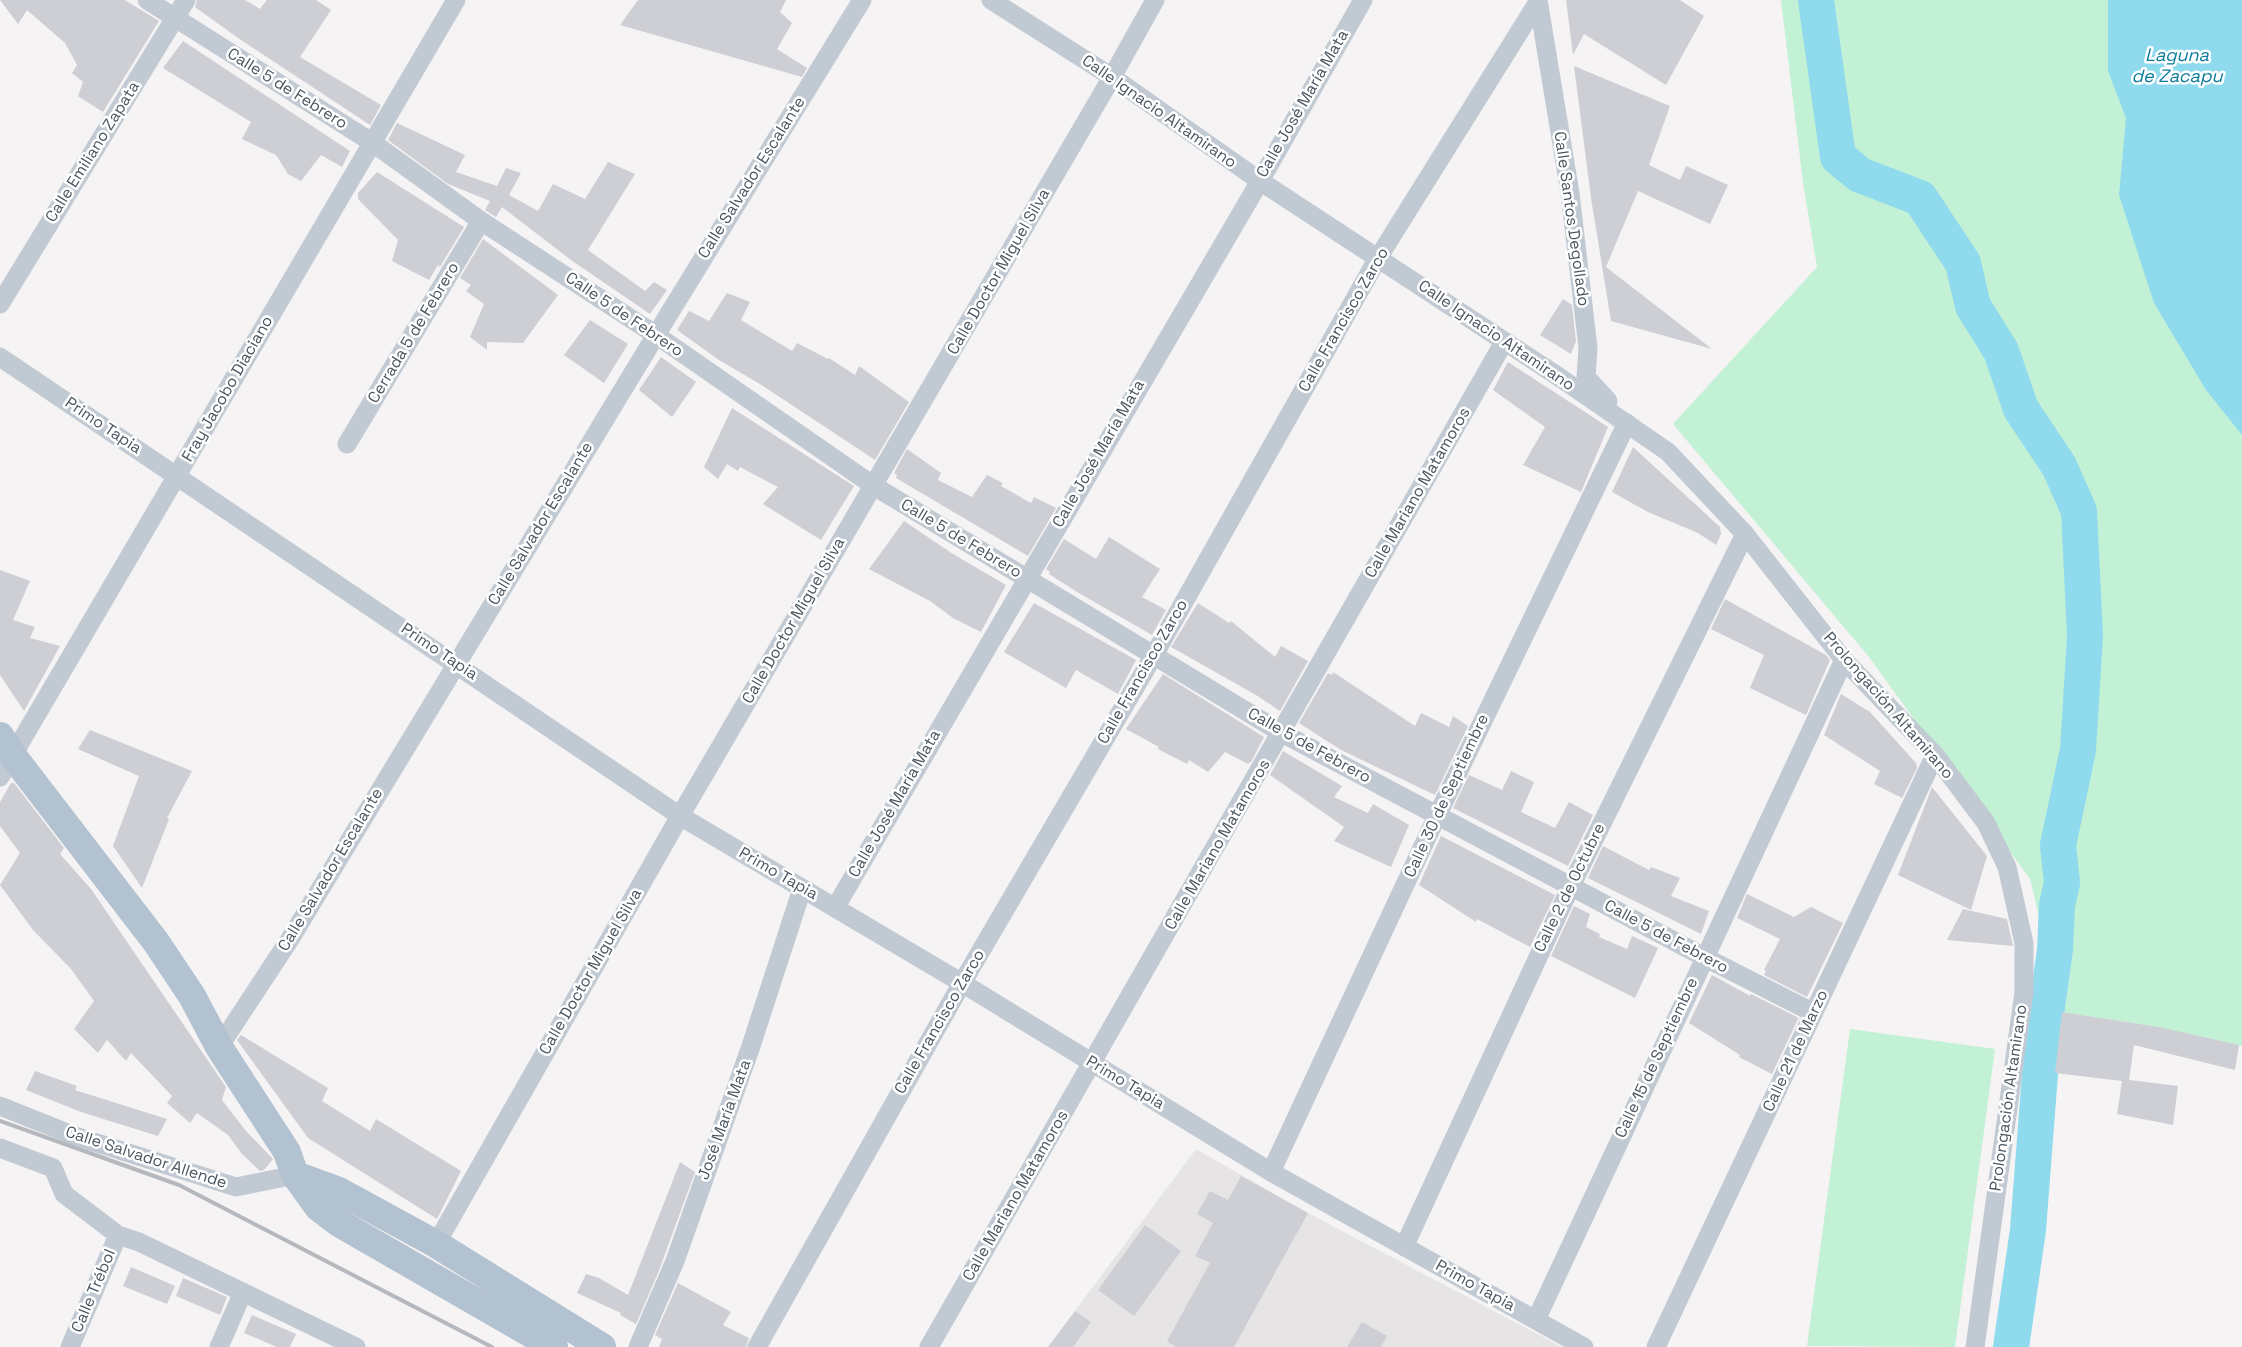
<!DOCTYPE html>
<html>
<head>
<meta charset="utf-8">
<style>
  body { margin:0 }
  canvas { display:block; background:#f5f3f3 }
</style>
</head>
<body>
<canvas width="2242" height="1347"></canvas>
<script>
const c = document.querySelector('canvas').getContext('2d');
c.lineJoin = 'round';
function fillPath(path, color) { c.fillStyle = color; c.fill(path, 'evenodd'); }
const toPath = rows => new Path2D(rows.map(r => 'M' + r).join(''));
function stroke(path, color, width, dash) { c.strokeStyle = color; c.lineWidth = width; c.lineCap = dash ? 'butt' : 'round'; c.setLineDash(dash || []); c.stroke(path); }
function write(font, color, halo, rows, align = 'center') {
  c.font = font + ' "Space Grotesk",sans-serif'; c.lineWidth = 5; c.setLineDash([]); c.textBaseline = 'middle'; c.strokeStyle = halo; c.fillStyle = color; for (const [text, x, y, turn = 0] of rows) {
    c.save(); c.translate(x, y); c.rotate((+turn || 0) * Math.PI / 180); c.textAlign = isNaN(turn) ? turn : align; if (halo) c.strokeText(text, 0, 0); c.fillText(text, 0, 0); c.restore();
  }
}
const education = toPath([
  [1196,1149,1308,1213,1562,1347,1048,1347]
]);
const green = toPath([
  [1781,0,2242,0,2242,1046,2145,1025,2062,1012,2030,879,1869,657,1673,424,1817,267,1803,183],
  [1850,1029,1995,1049,1955,1347,1807,1346]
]);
const water = toPath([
  [2108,0,2242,0,2242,435,2206,390,2154,303,2119,195,2126,118,2108,71]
]);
const river = toPath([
  [1816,0,1838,157,1860,175,1920,198,1963,263,1973,306,2001,351,2021,409,2059,466,2079,511,2085,636,2078,750,2058,845,2062,883,2057,905,2055,950,2043,1035,2028,1230,2011,1347]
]);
const building = toPath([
  [0,0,125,0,159,21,103,112,78,96,83,82,72,73,77,65,65,43,27,10,18,24],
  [197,0,245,0,260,9,267,0,316,0,331,10,300,57,381,105,370,125,238,38,195,7],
  [638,0,786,0,780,12,792,23,777,49,807,68,802,77,620,25],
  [1566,0,1680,0,1704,16,1666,85,1584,34,1573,55],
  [183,41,350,151,342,167,321,155,301,181,288,174,276,155,242,139,251,122,163,68],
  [1574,66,1670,106,1649,165,1680,180,1686,166,1728,185,1710,224,1638,191,1606,267,1712,349,1611,321,1591,198],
  [397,123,465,155,456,172,497,186,506,168,521,173,509,195,538,211,553,184,585,199,608,162,635,174,588,250,645,291,654,282,667,290,650,314,571,260,502,207,496,217,485,210,490,201,448,184,388,140],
  [377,172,464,227,440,267,438,265,429,280,392,261,398,240,358,199,358,193],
  [483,239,558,295,523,343,487,342,487,350,470,337,484,304,466,291,471,285,460,278],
  [727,293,750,302,741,320,792,351,797,343,828,359,829,358,855,375,859,366,909,402,875,460,760,384,719,360,677,330,689,311,709,321],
  [1563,299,1572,305,1576,341,1571,354,1540,335],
  [590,320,628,344,604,383,564,355],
  [661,357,696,382,672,417,639,390],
  [1508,362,1608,427,1581,492,1523,465,1545,427,1493,390],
  [732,408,854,486,821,540,763,504,778,487,740,467,738,471,727,464,718,479,704,467],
  [1633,447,1720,527,1721,534,1716,545,1698,533,1648,512,1612,492],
  [907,449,941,473,938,480,972,497,987,475,1003,483,1001,486,1031,503,1034,497,1056,508,1028,556,896,478,897,475,894,473],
  [904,521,953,554,1006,585,981,632,953,618,930,601,869,569],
  [1109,537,1160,569,1142,597,1166,610,1152,635,1077,592,1049,574,1050,572,1046,569,1064,539,1096,559],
  [0,570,30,581,13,620,35,627,30,638,60,646,24,711,0,675],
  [1725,599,1826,655,1830,660,1806,715,1750,688,1764,655,1711,629],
  [1034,603,1136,660,1118,694,1076,670,1066,688,1004,652],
  [1198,603,1229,623,1231,621,1275,657,1281,646,1308,661,1280,711,1256,695,1171,647],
  [1333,672,1415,726,1421,713,1449,727,1453,716,1468,726,1435,795,1341,750,1299,723,1328,673,1332,675],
  [1163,674,1264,737,1251,762,1248,764,1225,752,1208,772,1189,760,1187,764,1158,749,1159,747,1126,729],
  [1841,694,1870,712,1916,763,1917,768,1902,798,1874,784,1880,771,1824,735],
  [90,730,192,771,167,818,169,819,142,888,113,846,139,776,78,749],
  [1283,751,1342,786,1334,797,1368,813,1373,804,1409,825,1391,867,1334,841,1344,827,1270,775],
  [1511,771,1534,782,1521,812,1555,828,1569,802,1593,815,1568,866,1453,808,1469,775,1502,790],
  [11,783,14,783,64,848,60,854,91,889,226,1087,222,1100,246,1131,273,1159,264,1170,260,1171,242,1154,228,1135,197,1113,190,1123,167,1103,172,1096,131,1053,126,1061,107,1040,98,1053,74,1029,94,1001,71,969,33,930,0,885,20,853,0,826,0,802],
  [1932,787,1987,856,1971,910,1898,875],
  [1441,836,1555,895,1530,947,1477,919,1476,922,1419,885],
  [1603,846,1649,870,1651,867,1680,878,1671,896,1709,911,1701,934,1588,878],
  [1747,894,1794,917,1811,907,1843,923,1807,997,1764,975,1766,971,1764,970,1780,939,1737,918],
  [1574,906,1590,914,1586,927,1600,934,1599,937,1627,949,1632,936,1658,948,1635,998,1551,956],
  [1963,909,2007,919,2013,946,1947,940],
  [1712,975,1750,996,1751,994,1797,1017,1798,1019,1772,1074,1739,1057,1740,1055,1689,1023],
  [2062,1012,2159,1027,2239,1045,2235,1070,2134,1045,2129,1080,2178,1086,2173,1125,2117,1114,2122,1081,2055,1073],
  [241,1035,328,1088,322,1101,370,1131,376,1119,461,1171,437,1219,308,1138,237,1040],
  [35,1071,77,1086,75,1090,167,1119,158,1136,81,1112,26,1090],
  [680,1162,695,1172,658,1273,636,1324,620,1315,621,1313,577,1293,586,1274,599,1278,628,1295],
  [1241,1176,1308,1213,1234,1347,1176,1347,1167,1341,1210,1263,1195,1256,1213,1223,1197,1214,1210,1191,1228,1200],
  [1145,1225,1181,1251,1134,1316,1098,1290],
  [131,1267,175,1286,167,1304,123,1286],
  [183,1278,227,1297,220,1315,176,1296],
  [678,1283,731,1312,723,1325,749,1338,746,1347,659,1347,662,1339,655,1335],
  [1075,1311,1091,1322,1073,1347,1048,1347],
  [252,1315,296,1334,290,1347,277,1347,244,1333],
  [1362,1322,1387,1336,1381,1347,1347,1347]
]);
const street = toPath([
  [147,0,373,143,481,221,656,335,874,486,1282,733,1704,957,1814,1013],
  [991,0,1112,77,1260,181,1559,377,1668,452,1745,534,1844,660,1935,755,1986,823,2007,867,2024,943,2024,992,1975,1347],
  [1538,0,1570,193,1588,348,1586,377,1608,401],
  [0,304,186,0],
  [0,357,680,816,962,983,1271,1172,1584,1347],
  [347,444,481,221],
  [0,777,456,0],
  [835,908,1260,181,1363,0],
  [219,1047,290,939,656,335,862,0],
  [0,1106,75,1136,236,1187,295,1175],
  [0,1148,53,1168,64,1194,118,1235,139,1242,356,1347],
  [1271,1172,1437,816,1627,423],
  [436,1244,680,816,1112,77,1155,0],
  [1404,1247,1571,886,1745,534],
  [1536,1320,1844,660],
  [70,1347,118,1235],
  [219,1347,243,1292],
  [638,1347,675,1261,751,1046,802,889],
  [757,1347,962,983,1154,655,1378,258,1538,2],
  [929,1347,1504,342],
  [1656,1347,1935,755]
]);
const primary = toPath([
  [0,736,13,756,156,942,192,996,219,1047,287,1152,295,1175,318,1207,339,1223,554,1347],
  [295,1175,339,1191,436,1244,602,1347]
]);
const rail = toPath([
  [0,1121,179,1185,492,1347]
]);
const streetNames = [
  ["Calle 5 de Febrero",287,89,32],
  ["Calle José María Mata",1303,104,-60],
  ["Calle Ignacio Altamirano",1159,112,35],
  ["Calle Emiliano Zapata",93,152,-58],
  ["Calle Salvador Escalante",752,178,-58],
  ["Calle Santos Degollado",1571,219,82],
  ["Calle Doctor Miguel Silva",999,272,-60],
  ["Calle 5 de Febrero",624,315,34],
  ["Calle Francisco Zarco",1344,320,-60],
  ["Cerrada 5 de Febrero",414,333,-59],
  ["Calle Ignacio Altamirano",1496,336,34],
  ["Fray Jacobo Diaciano",228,389,-60],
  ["Primo Tapia",103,426,34],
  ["Calle José María Mata",1099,454,-60],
  ["Calle Mariano Matamoros",1418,493,-60],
  ["Calle Salvador Escalante",541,524,-59],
  ["Calle 5 de Febrero",961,539,31],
  ["Calle Doctor Miguel Silva",794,621,-60],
  ["Primo Tapia",439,652,34],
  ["Calle Francisco Zarco",1143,672,-60],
  ["Prolongación Altamirano",1888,706,49],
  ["Calle 5 de Febrero",1309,746,29],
  ["Calle 30 de Septiembre",1447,796,-65],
  ["Calle José María Mata",895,804,-60],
  ["Calle Mariano Matamoros",1218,845,-60],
  ["Calle Salvador Escalante",331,870,-59],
  ["Primo Tapia",778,874,30],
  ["Calle 2 de Octubre",1570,888,-64],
  ["Calle 5 de Febrero",1666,937,28],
  ["Calle Doctor Miguel Silva",591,972,-60],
  ["Calle Francisco Zarco",940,1022,-60],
  ["Calle 21 de Marzo",1796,1051,-65],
  ["Calle 15 de Septiembre",1657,1058,-65],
  ["Primo Tapia",1125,1083,31],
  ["Prolongación Altamirano",2009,1098,-82],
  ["José María Mata",725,1120,-70],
  ["Calle Salvador Allende",146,1158,18],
  ["Calle Mariano Matamoros",1016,1196,-60],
  ["Primo Tapia",1475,1286,29],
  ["Calle Trébol",94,1291,-67]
];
const waterNames = [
  ["Laguna",2177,56],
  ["de Zacapu",2177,77]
];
fillPath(education, '#e6e4e5');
fillPath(green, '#c3f1d5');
fillPath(water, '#90daee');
stroke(river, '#90daee', 36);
fillPath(building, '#cdcfd5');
stroke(street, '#c1cad2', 19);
stroke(primary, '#b3c2d1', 28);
stroke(rail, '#b5b8bd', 4);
write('16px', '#4a5661', '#fff', streetNames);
write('italic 18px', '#0c7c9b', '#fff', waterNames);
</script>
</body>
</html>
